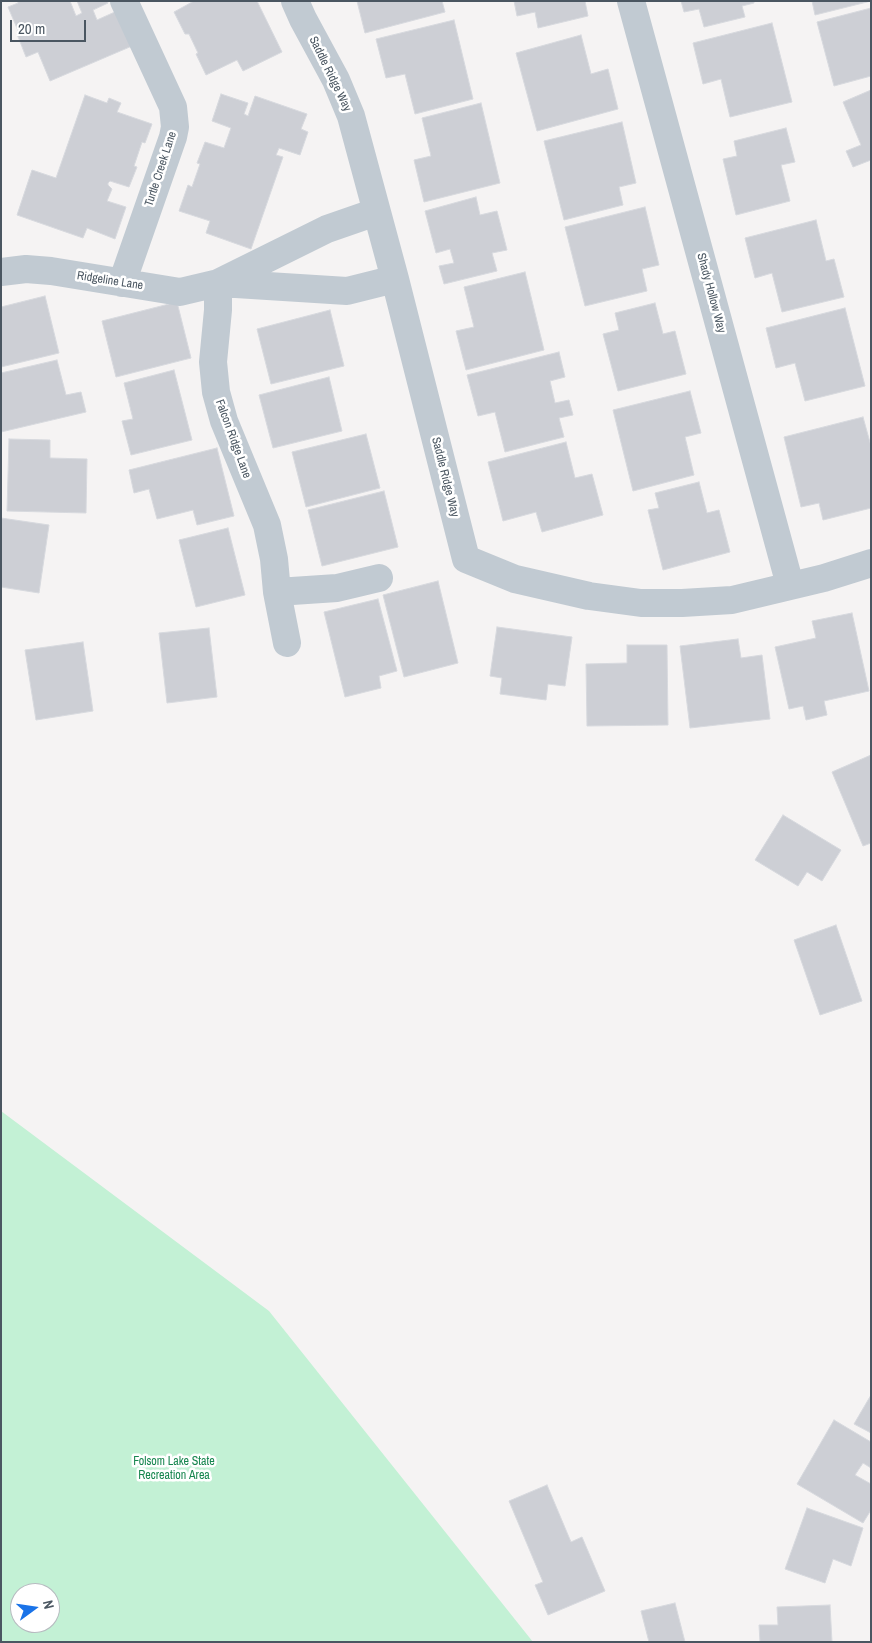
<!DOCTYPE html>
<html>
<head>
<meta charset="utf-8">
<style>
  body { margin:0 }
  #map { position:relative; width:872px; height:1643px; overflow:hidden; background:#f5f3f3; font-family:"Archivo Narrow",sans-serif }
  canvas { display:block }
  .frame { position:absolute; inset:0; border:2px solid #4a5661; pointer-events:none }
  .north { position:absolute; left:10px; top:1583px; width:50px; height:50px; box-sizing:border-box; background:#fff; border:1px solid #b7bbc0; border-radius:50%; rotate:76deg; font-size:14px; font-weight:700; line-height:20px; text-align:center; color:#4a5661 }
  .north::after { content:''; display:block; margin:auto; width:18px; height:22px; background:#1a73e8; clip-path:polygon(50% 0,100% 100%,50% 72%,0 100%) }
  .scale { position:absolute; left:10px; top:20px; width:76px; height:22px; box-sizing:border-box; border:2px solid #4a5661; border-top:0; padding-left:6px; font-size:15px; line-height:18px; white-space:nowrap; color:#4a5661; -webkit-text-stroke:4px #fff; paint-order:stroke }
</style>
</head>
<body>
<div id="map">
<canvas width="872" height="1643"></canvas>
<div class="frame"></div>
<div class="north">N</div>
<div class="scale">20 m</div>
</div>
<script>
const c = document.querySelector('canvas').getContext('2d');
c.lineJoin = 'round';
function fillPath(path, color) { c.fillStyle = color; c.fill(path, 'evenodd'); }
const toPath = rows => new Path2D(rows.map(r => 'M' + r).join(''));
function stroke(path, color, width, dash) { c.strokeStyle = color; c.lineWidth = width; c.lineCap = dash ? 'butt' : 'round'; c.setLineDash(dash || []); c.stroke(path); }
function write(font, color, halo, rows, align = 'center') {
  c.font = font + ' "Archivo Narrow",sans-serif'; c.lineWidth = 5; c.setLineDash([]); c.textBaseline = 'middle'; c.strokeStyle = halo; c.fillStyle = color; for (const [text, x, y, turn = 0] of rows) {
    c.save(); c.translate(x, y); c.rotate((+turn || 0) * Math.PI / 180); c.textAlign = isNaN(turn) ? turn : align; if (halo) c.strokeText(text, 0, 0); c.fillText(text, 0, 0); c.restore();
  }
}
const green = toPath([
  [1,1111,269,1311,533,1642,1,1642],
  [20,1593,50,1593,50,1623,20,1623]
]);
const building = toPath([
  [18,1,70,1,76,16,82,13,77,1,107,1,108,3,93,10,97,20,117,11,132,46,50,81,38,52,26,57,17,34,19,33,8,7,18,3,18,1],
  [194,1,257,1,282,52,243,71,237,60,206,75,196,54,198,53,189,34,185,34,174,12,194,1],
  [357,1,442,1,445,12,365,33,357,1],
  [514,1,585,1,588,16,538,28,535,12,517,16,514,1],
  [681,1,754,1,754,3,742,6,745,17,704,27,699,9,684,12,681,1],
  [812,1,871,1,815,15,812,1],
  [871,8,871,76,834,86,817,22,871,8],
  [454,20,473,99,415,114,405,74,386,78,376,39,454,20],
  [772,23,792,102,730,117,721,79,703,84,693,43,772,23],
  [581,35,591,74,608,69,618,109,537,131,516,53,581,35],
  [871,90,871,160,853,167,846,151,861,145,843,102,871,90],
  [221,94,248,103,244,114,248,116,255,96,307,114,301,129,308,132,300,155,279,148,276,155,283,157,251,249,206,233,210,221,179,211,188,185,192,187,200,164,197,163,205,142,224,148,231,128,212,121,221,94],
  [85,95,107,103,109,98,121,103,117,112,152,124,145,143,142,142,134,166,137,167,129,187,110,181,108,183,108,185,112,189,107,201,126,207,115,239,87,228,83,238,17,215,32,170,56,178,85,95],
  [481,103,500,183,424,202,414,160,431,156,422,118,481,103],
  [622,122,636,183,619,187,623,205,564,220,544,141,622,122],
  [786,128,795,162,781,165,790,201,736,215,723,159,737,156,734,141,786,128],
  [476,197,480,215,497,211,507,250,492,253,497,271,444,284,439,266,454,263,450,249,436,253,425,211,476,197],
  [645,207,659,265,642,269,647,291,585,306,565,227,645,207],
  [816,220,826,261,834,259,844,297,782,312,772,273,755,278,745,238,816,220],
  [525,272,544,350,466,370,456,331,474,327,464,287,525,272],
  [45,296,59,353,1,367,1,307,45,296],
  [177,302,191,358,116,377,102,321,177,302],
  [655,303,663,334,675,331,686,374,618,391,603,334,619,330,615,313,655,303],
  [845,308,865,386,805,401,795,363,776,368,766,328,845,308],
  [330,310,344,366,271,384,257,329,330,310],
  [559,352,565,377,550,381,555,403,569,400,573,415,559,418,564,437,505,452,495,412,478,416,467,375,559,352],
  [57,360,66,395,81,392,86,412,1,432,1,373,57,360],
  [174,370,192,440,131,455,122,421,133,419,124,383,174,370],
  [329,377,342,431,273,448,259,395,329,377],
  [690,391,701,433,685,437,694,475,633,491,613,410,690,391],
  [863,417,871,446,871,508,823,520,819,503,801,507,784,437,863,417],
  [366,434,380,488,306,507,292,452,366,434],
  [9,439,50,440,50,458,87,459,86,513,7,511,9,439],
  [566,442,575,478,592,474,603,515,542,532,536,512,503,521,488,462,566,442],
  [217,448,234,516,197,525,193,510,157,519,149,489,134,493,129,470,217,448],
  [699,482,707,513,719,510,730,552,663,570,648,510,659,508,655,493,699,482],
  [384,491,398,547,322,566,308,510,384,491],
  [1,518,49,525,39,593,1,587,1,518],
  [228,528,245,595,196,607,179,540,228,528],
  [438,581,458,663,404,677,383,595,438,581],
  [378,599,397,671,379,676,381,688,345,697,324,612,378,599],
  [852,613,869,691,824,701,827,715,806,720,803,706,789,709,775,647,816,638,812,621,852,613],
  [497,627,572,637,565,686,548,684,546,700,500,694,502,678,490,676,497,627],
  [209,628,217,697,167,703,159,633,209,628],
  [738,639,741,658,762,655,770,719,690,728,680,646,738,639],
  [83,642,93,711,36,720,25,650,83,642],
  [627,645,667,645,668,725,587,726,586,664,627,663,627,645],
  [871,755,871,843,863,846,832,772,871,755],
  [783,815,841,850,822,881,807,872,798,886,755,860,783,815],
  [836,925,862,1001,820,1015,794,940,836,925],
  [871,1395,871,1433,854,1424,871,1395],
  [834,1420,871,1442,871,1468,863,1463,855,1475,871,1484,871,1510,863,1523,797,1484,834,1420],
  [547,1485,571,1542,582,1537,605,1591,548,1615,535,1585,543,1582,509,1501,547,1485],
  [807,1508,863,1528,851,1566,833,1559,825,1583,785,1569,807,1508],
  [675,1603,685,1642,649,1642,641,1611,675,1603],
  [830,1605,832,1642,760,1642,759,1625,778,1625,777,1607,830,1605]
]);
const minor = toPath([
  [295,1,303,19,336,80,351,116,395,279,466,559,515,579,589,596,641,603,682,603,732,600,824,578,871,563],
  [631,1,790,585],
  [1,272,26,269,51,271,180,292,218,283,327,229,376,212],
  [122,283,173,137,175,127,173,107,124,1],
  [218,283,218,310,213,362,216,392,224,421,267,525,274,559,277,592,287,643],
  [220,283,347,291,395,279],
  [277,592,337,588,379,578]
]);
const streetNames = [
  ["Saddle Ridge Way",330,74,64],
  ["Turtle Creek Lane",161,169,-72],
  ["Ridgeline Lane",110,281,9],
  ["Shady Hollow Way",711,293,75],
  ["Falcon Ridge Lane",233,439,70],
  ["Saddle Ridge Way",445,477,76]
];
const parkNames = [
  ["Folsom Lake State",174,1462],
  ["Recreation Area",174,1476]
];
fillPath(green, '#c3f1d5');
fillPath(building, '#cdcfd5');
stroke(building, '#d7d9de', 1);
stroke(minor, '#c1cad2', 28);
write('12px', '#4a5661', '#fff', streetNames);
write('12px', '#17864f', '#fff', parkNames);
</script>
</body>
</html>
